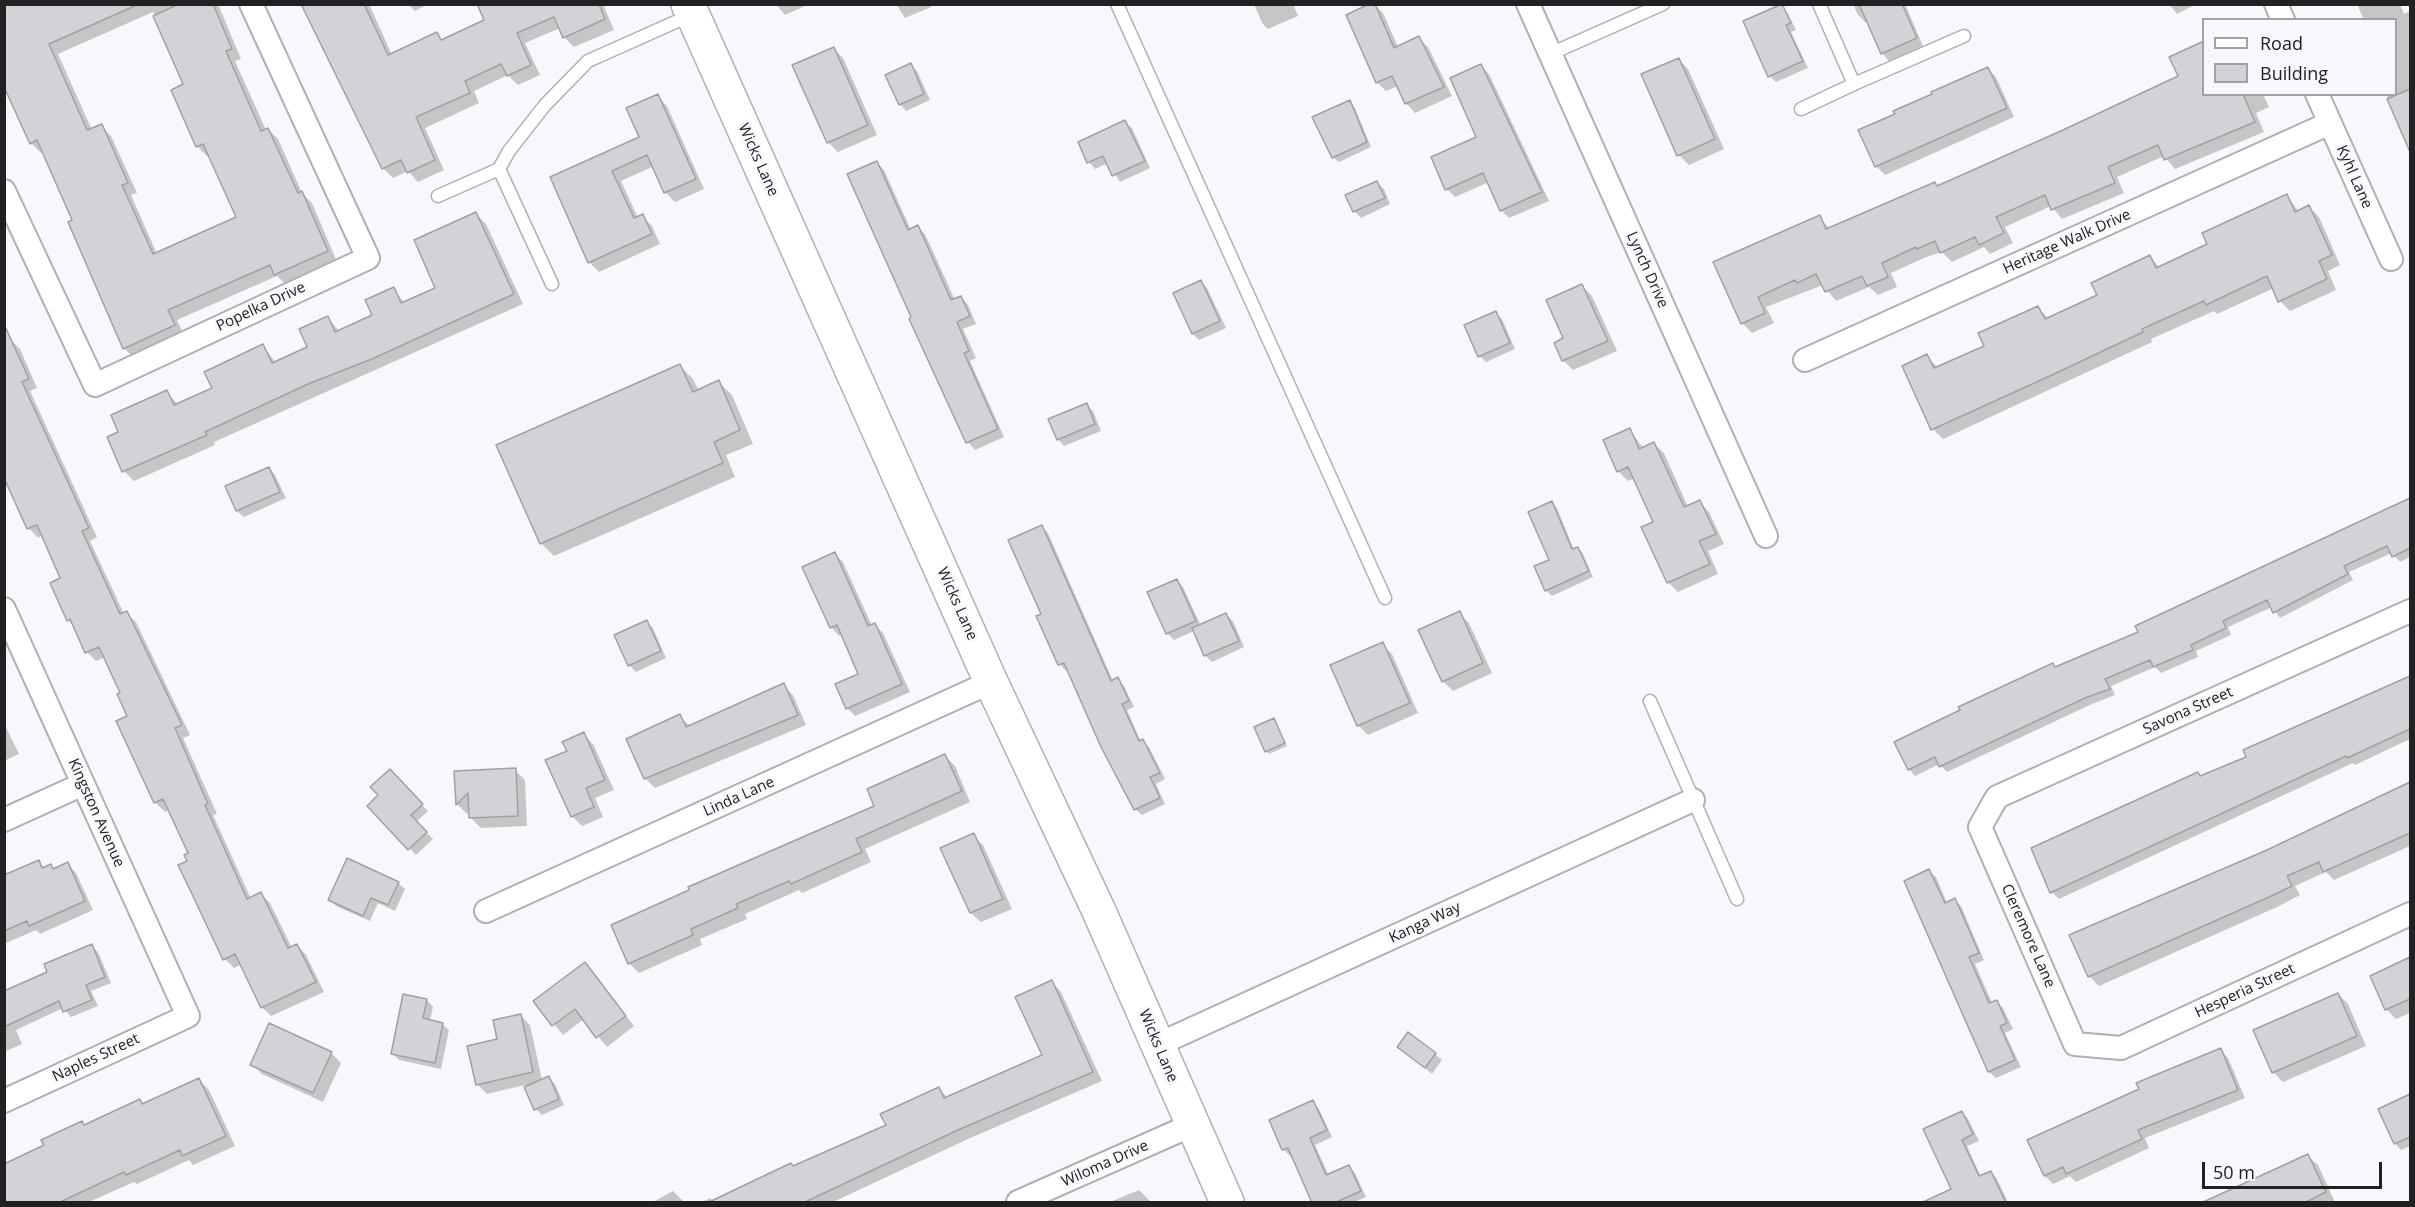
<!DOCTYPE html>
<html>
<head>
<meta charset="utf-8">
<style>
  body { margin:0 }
  #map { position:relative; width:2415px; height:1207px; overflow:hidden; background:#f7f8fb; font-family:"Open Sans",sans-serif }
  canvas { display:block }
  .frame { position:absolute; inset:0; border:6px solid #202122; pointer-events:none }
  .legend { position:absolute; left:2202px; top:18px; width:195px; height:78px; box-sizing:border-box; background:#f7f8fb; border:2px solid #a1a2a4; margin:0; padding:8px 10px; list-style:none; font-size:18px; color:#202122 }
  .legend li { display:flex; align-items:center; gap:12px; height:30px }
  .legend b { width:30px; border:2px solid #a1a2a4 }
  .scale { position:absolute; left:2202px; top:1162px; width:180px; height:27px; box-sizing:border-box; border:3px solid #202122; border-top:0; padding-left:8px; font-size:18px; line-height:21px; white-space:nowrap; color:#202122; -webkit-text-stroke:4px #f7f8fb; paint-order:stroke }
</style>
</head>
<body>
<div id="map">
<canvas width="2415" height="1207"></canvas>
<div class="frame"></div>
<ul class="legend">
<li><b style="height:8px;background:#fff"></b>Road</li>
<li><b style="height:16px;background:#d2d3d6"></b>Building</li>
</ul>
<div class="scale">50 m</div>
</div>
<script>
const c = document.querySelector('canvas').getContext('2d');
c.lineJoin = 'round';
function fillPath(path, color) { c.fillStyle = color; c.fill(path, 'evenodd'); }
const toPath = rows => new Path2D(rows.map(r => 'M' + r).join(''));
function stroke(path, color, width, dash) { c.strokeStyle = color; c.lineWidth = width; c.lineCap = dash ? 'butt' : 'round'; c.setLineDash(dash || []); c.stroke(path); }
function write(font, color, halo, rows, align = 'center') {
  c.font = font + ' "Open Sans",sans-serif'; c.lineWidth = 6; c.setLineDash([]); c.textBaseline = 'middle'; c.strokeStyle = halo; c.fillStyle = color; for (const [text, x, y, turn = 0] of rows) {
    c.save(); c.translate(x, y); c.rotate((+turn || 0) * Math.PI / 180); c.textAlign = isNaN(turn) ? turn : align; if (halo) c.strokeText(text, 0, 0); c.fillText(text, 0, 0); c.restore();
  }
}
const shadow = toPath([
  [4,4,218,4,241,59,235,61,266,130,268,129,278,139,302,193,312,203,337,262,285,284,277,276,177,320,184,335,134,358,124,348,74,221,44,152,41,153,31,143],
  [153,12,185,85,197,146,207,156,210,155,238,218,157,254,131,195,137,193,111,136,101,126,92,130,58,54],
  [303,4,369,4,392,55,437,34,443,41,486,21,479,4,603,4,614,30,574,47,564,37,560,28,525,43,540,75,518,85,508,75,474,91,479,103,425,128,444,170,418,182,408,171,393,178,383,168],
  [408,4,429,4,415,11],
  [776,4,809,4,785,15],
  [896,4,930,4,931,7,905,18],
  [1254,4,1293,4,1298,16,1268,29,1262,23],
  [1374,4,1383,13,1398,47,1419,38,1428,47,1452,96,1415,113,1406,103,1398,86,1386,91,1377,82],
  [1853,4,1905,4,1923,46,1889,61,1882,53,1868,22,1866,23,1858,15],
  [2169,4,2197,4,2177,14],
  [2357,4,2400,4,2404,14,2410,11,2410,150,2386,94,2396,94,2396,20,2364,20],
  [1781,6,1787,12,1796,30,1791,32,1808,68,1776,82,1770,76],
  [833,48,843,58,877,135,838,152,828,142],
  [1678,59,1688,69,1724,149,1689,165,1679,155],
  [910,65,917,71,930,100,906,111,900,104],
  [1481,66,1489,74,1549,201,1509,218,1501,210,1489,182,1455,197,1447,189,1433,158,1478,138],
  [1988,69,1996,77,2014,117,1885,175,1877,167,1860,130],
  [2204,94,2263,94,2269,107,2256,113,2264,132,2175,169,2164,156,2117,177,2124,193,2062,219,2051,206,2005,227,2013,243,1990,254,1984,247,1952,262,1942,252,1926,257,1891,273,1897,287,1878,295,1869,287,1836,301,1823,285,1766,307,1774,323,1752,333,1742,323,1715,263,1819,217,1830,229,1938,187],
  [657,96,667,106,704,189,675,202,665,192,654,166,621,181,638,218,642,216,652,226,660,244,599,272,589,262,552,178,641,138],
  [1349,102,1355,108,1371,147,1339,162,1333,157],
  [1125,122,1132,128,1150,168,1120,182,1108,163,1095,169,1089,162],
  [877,163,884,170,911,230,918,227,925,234,955,300,960,297,968,305,976,324,963,329,976,358,970,361,1004,437,975,450,968,442,913,318],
  [1377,183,1384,189,1390,204,1361,218,1354,211],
  [2287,196,2299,212,2309,207,2319,217,2340,265,2328,271,2336,290,2290,311,2280,301,2274,288,2217,314,2214,311,2151,339,2152,342,1943,439,1933,429,1927,356,1938,368,1986,347,2038,308,2049,319,2099,296,2150,257,2160,268,2209,245],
  [476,214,486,224,523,304,214,442,215,445,134,481,124,471,120,433,167,392,178,405,214,389,263,346,276,363,309,348,328,318,339,331,374,316,393,289,405,303,437,288],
  [1201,282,1207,288,1226,328,1199,340,1193,334],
  [1582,286,1592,296,1617,351,1573,370,1563,360,1565,339],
  [1495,312,1502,319,1515,349,1486,362,1480,356],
  [10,339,20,349,37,388,30,391,97,537,90,541,124,614,126,613,136,622,190,735,183,738,217,814,213,815,251,899,261,894,270,903,292,948,297,945,306,955,324,992,271,1016,262,1007,242,964,234,968,225,959,189,862,190,854,170,809,165,812,155,802,122,694,105,657,96,661,87,652,76,628,68,620,62,579,43,535,38,538,29,528],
  [680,366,693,379,699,391,718,382,732,395,753,444,726,455,735,477,554,556,541,543],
  [1086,405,1093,411,1101,431,1064,446,1058,439],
  [1630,430,1643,448,1654,444,1664,453,1688,507,1699,502,1709,512,1724,544,1708,551,1718,574,1678,592,1668,582,1643,528,1655,522,1635,478,1628,481,1618,471],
  [269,468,275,475,286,498,244,517,237,511,227,487],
  [2410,500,2410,557,2400,562,2392,553,2349,572,2353,580,2280,618,2272,607,2228,627,2231,635,2196,651,2198,657,2161,673,2155,667,2111,686,2115,695,2092,704,1947,772,1939,764,1915,776,1909,769,2053,665,2056,668,2140,633,2137,627],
  [1552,503,1557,508,1574,550,1578,548,1583,554,1593,577,1552,596,1546,590,1551,560],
  [1041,527,1048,533,1113,681,1118,679,1124,686,1134,707,1127,710,1141,742,1149,747,1165,779,1156,784,1165,804,1142,815,1135,809,1068,669,1066,671,1060,664,1043,615],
  [835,554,843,562,872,626,875,625,883,633,910,692,855,716,847,708,860,674,843,634,839,636,831,627],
  [1177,581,1183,587,1201,626,1226,615,1233,621,1244,647,1212,662,1205,655,1194,631,1174,640,1167,633],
  [1459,613,1469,623,1492,673,1453,691,1443,681],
  [646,622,653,628,666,658,636,672,629,665],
  [1382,644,1392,654,1418,713,1368,735,1358,725],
  [2410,678,2410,739,2355,765,2353,763,2059,899,2052,892,2198,773,2202,777,2248,757,2315,721],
  [783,685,793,695,806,725,655,788,645,778,679,716,690,726],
  [1273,720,1287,746,1269,754,1267,751],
  [4,723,19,754,4,761],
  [583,734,593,744,614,790,595,798,603,817,582,826,572,816,569,752],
  [945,756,955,766,970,802,865,849,871,862,802,893,799,890,745,914,747,919,700,939,702,945,639,973,629,963,876,807],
  [515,770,525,780,527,826,481,828,471,818,471,810,467,814,457,804,456,772],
  [389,771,428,811,416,822,433,839,416,855,369,806,380,795],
  [2410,784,2410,846,2334,880,2326,872,2295,886,2300,895,2277,907,2099,986,2089,976,2153,902],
  [973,835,983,845,1012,909,981,922,971,913],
  [38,861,45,868,51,866,55,870,67,864,76,873,93,910,40,934,36,930,4,944,4,887],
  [1929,871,1936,877,1947,903,1954,900,1961,906,1984,960,1975,964,1992,1003,1996,1001,2003,1008,2013,1029,2005,1033,2021,1067,1996,1078,1989,1072,1906,881],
  [398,883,405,889,395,911,378,903,370,921,336,906,330,899],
  [91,946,98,952,111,983,91,991,98,1006,71,1017,63,1008,16,1030,22,1044,4,1052,4,993,49,972],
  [2410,959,2410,1013,2396,1019,2386,1009,2372,977],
  [585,964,634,1026,607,1047,584,1019,563,1035,535,1001],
  [1052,982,1061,992,1102,1081,968,1139,833,1202,702,1202,710,1198,713,1202,888,1126,939,1089,948,1098,1044,1056],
  [2338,994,2348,1004,2366,1046,2283,1082,2273,1072],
  [427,1000,433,1007,430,1021,442,1024,449,1030,441,1069,399,1060,392,1053],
  [520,1015,530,1025,542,1080,548,1078,555,1084,564,1105,542,1115,536,1109,525,1085,487,1094,477,1084,499,1040],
  [1399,1047,1435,1054,1442,1060,1432,1074],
  [2220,1050,2228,1058,2245,1098,2145,1138,2149,1148,2076,1182,2070,1176,2053,1184,2045,1176,2029,1141],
  [331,1053,341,1063,323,1102,262,1074,252,1064],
  [199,1080,209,1090,235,1146,193,1165,189,1160,137,1184,134,1182,89,1202,4,1202,46,1146,82,1122,85,1126,140,1101,144,1105],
  [2410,1096,2410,1146,2401,1150,2395,1143,2380,1110],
  [1313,1102,1319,1109,1332,1137,1315,1145,1329,1176,1349,1166,1355,1173,1366,1197,1354,1202,1314,1202,1292,1155,1290,1156,1283,1149],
  [1962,1112,1968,1119,1979,1141,1967,1146,1981,1177,1991,1172,1997,1179,2008,1202,1958,1202],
  [2308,1156,2318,1165,2335,1202,2230,1202],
  [1139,1190,1151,1202,1110,1202],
  [673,1191,684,1202,653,1202]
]);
const building = toPath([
  [4,4,139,4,49,44,87,130,102,124,128,183,122,185,153,254,236,217,203,144,196,147,171,90,183,84,153,16,179,4,213,4,232,49,226,51,261,131,268,128,298,193,302,191,328,251,274,275,270,265,168,310,175,325,123,349,68,222,72,220,37,140,30,144,4,87,4,4],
  [301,4,364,4,388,55,437,32,441,40,484,20,477,4,599,4,605,19,563,38,554,17,517,33,531,65,507,76,501,64,465,81,470,93,416,117,435,160,407,173,401,160,382,169,301,4],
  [1369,4,1375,4,1394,48,1419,36,1444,87,1405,104,1392,76,1376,83,1346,15,1369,4],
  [1782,4,1791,23,1786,25,1803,61,1768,77,1743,21,1782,4],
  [1859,4,1902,4,1917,38,1881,54,1859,4],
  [2204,41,2204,94,2243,94,2255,122,2164,160,2158,145,2108,167,2115,183,2051,210,2045,195,1996,217,2004,233,1979,245,1975,237,1940,253,1935,241,1917,249,1916,247,1882,263,1888,277,1867,286,1862,276,1825,292,1816,274,1797,283,1795,280,1758,297,1765,313,1741,324,1713,262,1820,215,1826,229,1935,182,1937,186,2063,130,2178,76,2169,57,2204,41],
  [834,47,868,125,827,143,792,65,834,47],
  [1679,58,1715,139,1677,156,1641,74,1679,58],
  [911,63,924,94,899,105,885,75,911,63],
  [1481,64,1542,192,1500,211,1483,173,1445,190,1431,157,1476,137,1450,78,1481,64],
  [1988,67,2007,108,1875,167,1858,130,1895,114,1893,111,1932,94,1931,92,1988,67],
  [2410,89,2410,152,2387,99,2410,89],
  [658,94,696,179,664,193,647,155,612,171,634,218,643,214,652,234,588,263,550,177,639,137,626,108,658,94],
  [1350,100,1367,142,1332,158,1312,117,1350,100],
  [1125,120,1145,161,1112,176,1103,156,1087,163,1078,142,1125,120],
  [877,161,908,230,918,225,951,300,961,296,970,316,957,322,969,351,964,353,998,429,966,443,909,319,911,317,847,174,877,161],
  [1377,181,1385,198,1353,212,1345,195,1377,181],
  [2287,194,2295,212,2309,205,2332,255,2319,261,2327,279,2278,302,2267,276,2206,305,2204,301,2142,329,2143,332,2052,375,1931,430,1902,366,1927,354,1934,368,1984,346,1978,333,2038,306,2045,319,2097,295,2091,283,2150,255,2156,268,2207,244,2202,233,2287,194],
  [476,212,514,294,372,359,308,384,205,432,207,435,122,472,107,437,118,432,111,415,167,390,174,405,212,388,204,372,263,344,272,363,307,347,299,329,328,316,335,332,372,315,365,300,394,287,401,303,435,288,414,240,476,212],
  [1201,280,1220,321,1192,334,1173,293,1201,280],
  [1582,284,1608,341,1562,361,1554,343,1563,338,1546,300,1582,284],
  [1496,311,1510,343,1478,357,1464,325,1496,311],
  [4,324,29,379,22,382,89,528,82,531,120,614,127,611,182,725,175,728,208,804,205,805,247,899,261,892,288,948,297,944,316,982,261,1008,235,954,223,960,191,892,178,865,187,861,184,855,188,853,163,799,154,803,116,721,127,716,117,694,120,693,99,647,85,653,70,619,67,621,50,583,60,578,37,525,27,529,4,478,4,324],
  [680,364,693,392,719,380,740,430,714,442,723,463,540,544,496,445,680,364],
  [1087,403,1095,424,1057,440,1048,419,1087,403],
  [1630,428,1639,449,1654,442,1684,507,1700,500,1716,534,1699,541,1710,564,1667,583,1641,527,1653,522,1628,467,1617,472,1603,440,1630,428],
  [269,467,280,492,236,511,225,486,269,467],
  [2410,498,2410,548,2392,557,2387,546,2344,566,2348,574,2273,613,2267,600,2223,621,2226,628,2191,645,2193,650,2153,667,2150,660,2105,679,2110,689,2085,698,1939,767,1935,757,1908,770,1894,742,1960,710,1958,707,2053,663,2055,667,2138,632,2135,626,2410,498],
  [1552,501,1572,549,1578,547,1589,571,1545,591,1534,566,1549,560,1528,512,1552,501],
  [1042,525,1111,681,1118,677,1129,701,1122,704,1139,741,1143,739,1160,773,1150,777,1160,798,1134,810,1101,747,1064,663,1058,665,1036,616,1041,614,1008,540,1042,525],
  [835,552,868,626,875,623,902,684,846,709,835,684,858,674,837,625,830,628,802,567,835,552],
  [1177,579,1196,621,1166,634,1147,592,1177,579],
  [1460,611,1483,663,1442,682,1418,630,1460,611],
  [1226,613,1239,641,1204,656,1192,628,1226,613],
  [647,620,661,651,628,666,614,635,647,620],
  [1383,642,1410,703,1357,726,1330,665,1383,642],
  [2410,676,2410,729,2347,758,2346,756,2050,893,2031,848,2198,772,2200,776,2246,757,2243,750,2410,676],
  [784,683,798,715,644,779,626,739,680,714,686,727,784,683],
  [1274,718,1285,743,1265,752,1254,727,1274,718],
  [584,732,605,780,586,788,594,807,571,817,545,760,567,751,562,742,584,732],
  [945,754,962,791,856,839,862,852,791,884,789,881,736,904,738,908,691,929,693,935,628,964,611,925,689,890,688,887,874,806,867,789,945,754],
  [516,768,518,816,469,818,468,793,456,805,454,771,516,768],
  [390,769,423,804,411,815,427,832,408,850,367,806,378,795,370,787,390,769],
  [2410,782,2410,833,2323,872,2319,862,2287,876,2292,886,2267,898,2088,977,2069,935,2267,850,2410,782],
  [974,833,1003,899,970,913,940,848,974,833],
  [347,858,399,882,388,905,371,898,363,916,328,900,347,858],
  [39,860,42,868,51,864,53,869,68,862,85,901,29,926,27,921,4,931,4,875,39,860],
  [1929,869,1945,903,1955,898,1979,953,1969,957,1989,1003,1997,1000,2007,1023,2000,1026,2015,1060,1988,1072,1904,881,1929,869],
  [92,944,105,977,86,985,92,1000,63,1012,59,1001,4,1027,4,991,47,972,44,964,92,944],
  [2410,957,2410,999,2385,1010,2370,976,2410,957],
  [585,962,626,1016,596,1038,575,1009,552,1026,533,1001,585,962],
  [1052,980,1093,1072,958,1130,803,1203,707,1203,791,1163,793,1166,886,1125,880,1114,939,1087,944,1098,1042,1055,1015,997,1052,980],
  [2338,993,2357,1036,2272,1073,2253,1030,2338,993],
  [403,994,427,999,423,1018,443,1023,435,1063,391,1054,403,994],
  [521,1014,533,1072,476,1085,467,1046,497,1039,493,1020,521,1014],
  [269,1023,332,1052,313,1093,250,1065,269,1023],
  [1408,1032,1436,1053,1425,1068,1397,1047,1408,1032],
  [2221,1048,2238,1090,2138,1130,2142,1139,2066,1174,2063,1167,2044,1176,2027,1140,2139,1089,2136,1083,2221,1048],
  [549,1076,559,1099,534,1110,524,1087,549,1076],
  [199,1078,226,1136,182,1156,180,1150,126,1175,124,1172,58,1203,4,1203,4,1164,44,1145,41,1140,82,1121,84,1125,140,1099,142,1104,199,1078],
  [2410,1094,2410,1137,2394,1144,2378,1109,2410,1094],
  [1313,1100,1327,1130,1310,1138,1326,1175,1349,1165,1361,1191,1334,1203,1312,1203,1288,1148,1282,1150,1269,1120,1313,1100],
  [1962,1111,1973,1134,1962,1140,1979,1176,1991,1171,2006,1203,1921,1203,1951,1189,1923,1129,1962,1111],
  [2308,1154,2326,1192,2304,1203,2201,1203,2308,1154]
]);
const lane = toPath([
  [1117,4,1385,598],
  [1819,4,1854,84,1964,36],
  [1550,54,1663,4],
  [1801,109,1854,84],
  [499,169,552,284],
  [438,196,499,169,509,151,545,105,588,61,691,15],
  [1650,701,1737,899]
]);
const street = toPath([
  [1528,4,1766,536],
  [2276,4,2283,20],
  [2317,94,2391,259],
  [4,191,95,385,368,258,251,4],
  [1805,360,2330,123],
  [4,609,188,1016,4,1101],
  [2410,611,1997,797,1980,827,2075,1044,2121,1048,2410,914],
  [4,820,83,784],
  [486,911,991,682],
  [1157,1045,1693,800],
  [1018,1202,1192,1125]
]);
const secondary = toPath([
  [688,4,991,682,1098,909,1227,1202]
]);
const streetNames = [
  ["Wicks Lane",758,160,66],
  ["Kyhl Lane",2354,177,66],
  ["Heritage Walk Drive",2067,242,-24],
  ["Lynch Drive",1647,270,66],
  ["Popelka Drive",261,307,-25],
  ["Wicks Lane",957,604,66],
  ["Savona Street",2188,711,-24],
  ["Linda Lane",739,797,-24],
  ["Kingston Avenue",96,813,66],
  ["Kanga Way",1425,923,-25],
  ["Cleremore Lane",2028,936,66],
  ["Hesperia Street",2245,991,-25],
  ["Wicks Lane",1158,1046,67],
  ["Naples Street",96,1058,-25],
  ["Wiloma Drive",1105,1164,-24]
];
fillPath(shadow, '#0003');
fillPath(building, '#d2d3d6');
stroke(building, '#9fa1a3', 1.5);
stroke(lane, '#aeb0b3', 15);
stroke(street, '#aeb0b3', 26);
stroke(secondary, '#aeb0b3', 36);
stroke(lane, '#fff', 12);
stroke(street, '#fff', 22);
stroke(secondary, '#fff', 33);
write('15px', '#202122', '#f7f8fb', streetNames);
</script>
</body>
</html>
